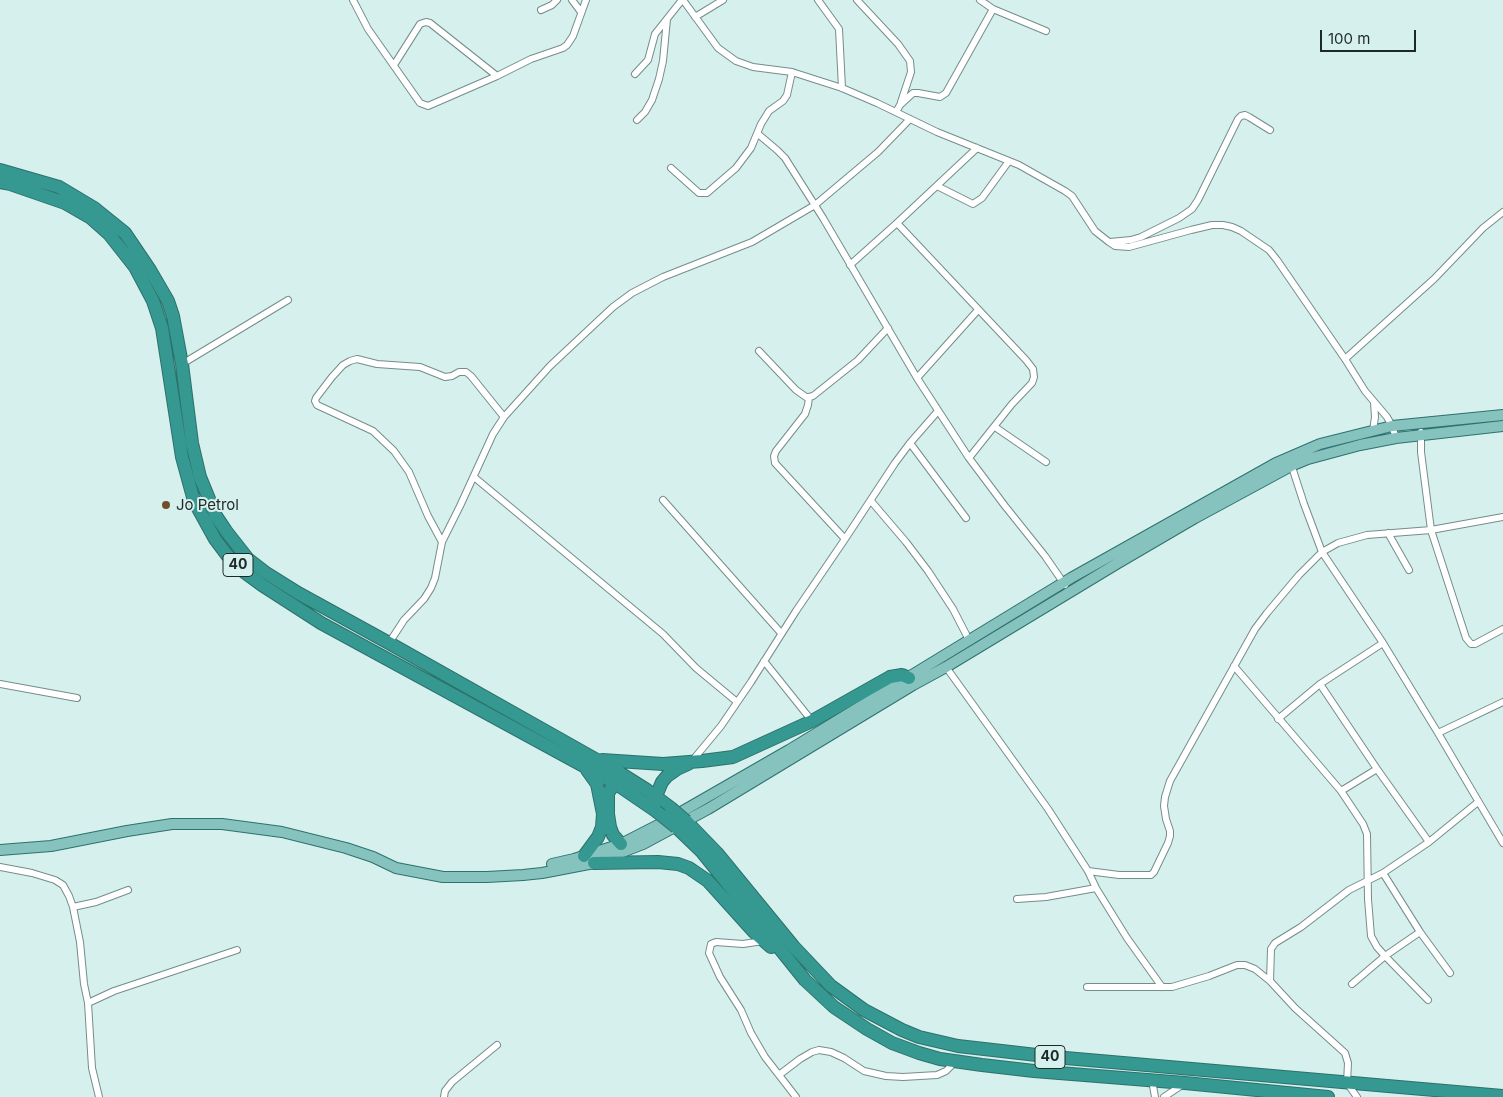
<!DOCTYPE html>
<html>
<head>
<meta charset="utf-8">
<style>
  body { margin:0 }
  #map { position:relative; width:1503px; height:1097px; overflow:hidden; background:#d6f0ed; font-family:Inter,sans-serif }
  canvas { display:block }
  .scale { position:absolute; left:1320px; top:30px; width:96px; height:22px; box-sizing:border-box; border:2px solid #1e2827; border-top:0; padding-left:6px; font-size:15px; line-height:18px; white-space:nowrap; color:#1e2827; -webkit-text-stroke:4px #d6f0ed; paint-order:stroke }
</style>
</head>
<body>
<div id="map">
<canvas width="1503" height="1097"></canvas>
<div class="scale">100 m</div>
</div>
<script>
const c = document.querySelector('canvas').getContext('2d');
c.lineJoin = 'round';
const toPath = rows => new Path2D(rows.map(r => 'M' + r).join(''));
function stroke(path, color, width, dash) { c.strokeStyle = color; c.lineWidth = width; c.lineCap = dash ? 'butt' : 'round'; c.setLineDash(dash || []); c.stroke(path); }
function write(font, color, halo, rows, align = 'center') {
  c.font = font + ' Inter,sans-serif'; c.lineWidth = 4; c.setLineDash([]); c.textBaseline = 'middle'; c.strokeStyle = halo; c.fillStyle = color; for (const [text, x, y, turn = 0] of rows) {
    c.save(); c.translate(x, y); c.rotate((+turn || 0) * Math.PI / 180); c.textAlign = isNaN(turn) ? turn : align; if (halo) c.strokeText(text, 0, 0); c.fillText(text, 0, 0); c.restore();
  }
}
const street = toPath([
  [353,0,368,29,420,103,428,106,497,76,531,59,563,48,567,45,573,36,586,0],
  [572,0,581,12],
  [683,0,718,48,736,61,753,67,792,72,842,88,877,103,937,132,1019,165,1065,191,1072,196,1095,231,1109,242,1115,246,1129,247,1191,230,1212,225,1223,225,1232,227,1241,231,1269,250,1277,260,1345,359,1365,391,1387,417,1392,426,1396,438],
  [818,0,839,29,842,88],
  [857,0,898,44,910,61,911,72,901,102],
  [980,0,993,9,1046,31],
  [541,10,552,5,557,0],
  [695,17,723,0],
  [394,65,420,24,426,22,430,23,497,76],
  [635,74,648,60,655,34,682,0],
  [896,112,900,105,913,93,918,93,940,97,946,93,993,9],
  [637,120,645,112,652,100,659,79,663,61,667,19],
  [758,134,777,150,785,158,823,218,917,378,969,458,1005,506,1045,556,1065,585],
  [671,168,699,193,707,193,736,168,751,148,761,124,769,111,783,101,787,95,792,72],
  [937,186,973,204,982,198,1009,161],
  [897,223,1026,360,1033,369,1034,377,1032,383,1012,404,969,458],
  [1110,242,1131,240,1141,237,1179,218,1192,209,1198,200,1238,119,1241,116,1245,115,1249,117,1270,130],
  [850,265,897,223,977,148],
  [759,351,796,390,806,397,809,397,813,396,858,360,888,328],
  [1345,359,1434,279,1483,228,1503,212],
  [182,364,288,300],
  [917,378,978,310],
  [809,397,808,405,805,414,776,451,774,456,775,463,845,539],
  [995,427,1046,462],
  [1373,431,1375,417,1374,402],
  [1421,432,1421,452,1431,530,1466,638,1471,644,1475,644,1503,629],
  [910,443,966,518],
  [1291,464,1304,504,1322,552,1383,643,1438,733,1503,843],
  [474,477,663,634,696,668,737,702],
  [663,500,781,633],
  [871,501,906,542,928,571,953,609,969,640],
  [1388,533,1409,570],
  [442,542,428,516,409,472,394,451,373,431,317,405,315,401,316,398,332,377,343,365,350,361,357,359,377,364,420,367,445,377,452,376,459,372,466,372,471,376,504,417],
  [389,643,404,620,424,599,431,588,435,578,442,542,460,506,493,434,504,417,550,366,613,307,632,293,663,277,752,242,815,205,878,152,910,119],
  [1383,643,1320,684,1377,769,1429,842],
  [764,661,812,721],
  [1234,666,1341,791,1363,824,1367,834,1368,899,1371,936,1377,947,1385,956,1428,1000],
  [946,667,1048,809,1088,871,1096,888,1127,938,1162,987],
  [0,684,77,698],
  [1278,719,1320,684],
  [1438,733,1503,702],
  [692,761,721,726,751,682,796,611,845,539,895,463,910,443,938,411],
  [1341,791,1377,769],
  [0,867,32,873,55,880,63,885,69,896,73,907,80,942,84,984,88,1003,114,991,237,950],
  [1088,871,1119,875,1151,875,1154,872,1168,843,1170,836,1170,831,1166,819,1164,806,1165,797,1170,781,1255,629,1267,613,1299,575,1322,552,1338,543,1367,535,1431,530,1503,517],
  [1383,873,1420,932,1450,973],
  [1017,899,1046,897,1096,888],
  [73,907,96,902,128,890],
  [763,941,743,944,716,942,711,944,709,953,720,977,741,1010,751,1033,765,1057,796,1097],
  [1270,981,1271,949,1275,943,1301,927,1349,890,1383,873,1429,842,1478,802],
  [1352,984,1385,956,1420,932],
  [1087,987,1172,987,1209,976,1237,965,1245,965,1255,969,1270,981,1295,1008,1345,1053,1348,1063,1347,1083,1357,1097],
  [88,1003,92,1068,99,1097],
  [779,1075,800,1059,812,1052,819,1050,831,1052,844,1058,864,1071,886,1076,903,1077,937,1075,946,1071,951,1066,952,1061],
  [1152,1080,1155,1097],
  [444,1097,445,1091,452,1082,497,1045],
  [1164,1097,1182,1085]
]);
const primary = toPath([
  [0,850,51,846,127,831,172,824,222,824,282,832,346,848,373,857,396,868,443,877,487,877,523,875,542,873,594,863,643,844,708,809,913,685,946,667,1118,563,1195,518,1291,466,1308,459,1360,445,1396,438,1503,426],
  [552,864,574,859,621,844,662,823,789,750,1071,578,1276,463,1320,444,1392,426,1503,415]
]);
const highway = toPath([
  [0,170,59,187,94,208,125,233,150,270,168,301,173,316,182,364,192,443,200,477,216,516,226,531,248,559,266,573,298,593,389,643,620,773,647,790,671,808],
  [0,182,10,184,65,203,91,218,109,234,135,267,153,301,162,328,182,457,194,501,215,539,227,555,243,571,262,585,321,623,615,783,656,811],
  [602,760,663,764,702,761,733,757,812,721,890,677,902,675,909,678],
  [615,783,608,793,608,814,610,827,613,835,621,844],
  [656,796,662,782,667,776,677,769,688,764],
  [686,821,717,853,794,947,831,986,864,1010,902,1030,919,1037,958,1046,1054,1057,1503,1096],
  [676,827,702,852,805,980,834,1007,867,1029,892,1043,919,1053,940,1059,982,1065,1034,1071,1185,1083,1328,1097],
  [584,856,598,837,602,827,603,814,597,784,587,770],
  [594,863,658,862,678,864,689,868,708,881,754,932,771,947]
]);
const highwayBridge = toPath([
  [671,808,686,821],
  [656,811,676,827]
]);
const markers = [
  [166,505,5,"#714f27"]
];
const shields = [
  [238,565,30],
  [1050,1057,30]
];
const shieldNames = [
  ["40",238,565],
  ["40",1050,1057]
];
const poiNames = [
  ["Jo Petrol",176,505]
];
stroke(street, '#758d8a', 8);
stroke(primary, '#2d716d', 12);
stroke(highway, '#2d716d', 14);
stroke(street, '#fff', 6);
stroke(primary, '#86c2be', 10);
stroke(highway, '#359992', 12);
stroke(highwayBridge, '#2d716d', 14, []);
stroke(highwayBridge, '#359992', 12);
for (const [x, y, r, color] of markers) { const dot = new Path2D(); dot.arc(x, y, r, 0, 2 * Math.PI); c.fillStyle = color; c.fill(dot); stroke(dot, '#d6f0ed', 2); }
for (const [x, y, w] of shields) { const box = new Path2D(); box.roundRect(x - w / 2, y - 11.5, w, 23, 4); c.fillStyle = '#d6f0ed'; c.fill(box); stroke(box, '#1e2827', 1); }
write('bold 14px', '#1e2827', null, shieldNames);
write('15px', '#1e2827', '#d6f0ed', poiNames, 'left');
</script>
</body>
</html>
